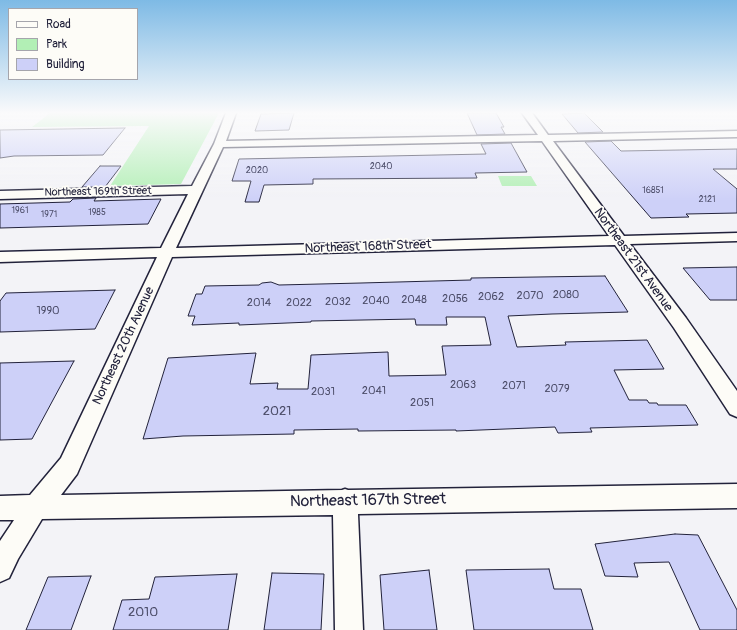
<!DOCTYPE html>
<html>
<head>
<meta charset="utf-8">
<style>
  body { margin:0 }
  #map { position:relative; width:737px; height:630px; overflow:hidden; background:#f3f3f7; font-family:Pangolin,sans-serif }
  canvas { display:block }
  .legend { position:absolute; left:8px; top:8px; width:130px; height:72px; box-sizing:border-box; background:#fdfcf7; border:1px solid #a5a5ac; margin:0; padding:5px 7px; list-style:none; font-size:12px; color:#22223b }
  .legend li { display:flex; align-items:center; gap:8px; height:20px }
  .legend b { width:20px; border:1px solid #a5a5ac }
</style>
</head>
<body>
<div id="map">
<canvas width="737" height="630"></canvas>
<ul class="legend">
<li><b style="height:5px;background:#fdfcf7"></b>Road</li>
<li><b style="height:11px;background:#b2efb5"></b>Park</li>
<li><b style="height:11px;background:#cdd0f8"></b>Building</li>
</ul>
</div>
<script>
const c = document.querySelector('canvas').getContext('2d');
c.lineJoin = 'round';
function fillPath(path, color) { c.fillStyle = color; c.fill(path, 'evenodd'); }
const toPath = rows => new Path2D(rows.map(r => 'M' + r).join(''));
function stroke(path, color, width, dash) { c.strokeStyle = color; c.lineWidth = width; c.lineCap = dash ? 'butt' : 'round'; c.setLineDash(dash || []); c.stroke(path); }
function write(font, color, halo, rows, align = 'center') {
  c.font = font + ' Pangolin,sans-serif'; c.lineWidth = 3.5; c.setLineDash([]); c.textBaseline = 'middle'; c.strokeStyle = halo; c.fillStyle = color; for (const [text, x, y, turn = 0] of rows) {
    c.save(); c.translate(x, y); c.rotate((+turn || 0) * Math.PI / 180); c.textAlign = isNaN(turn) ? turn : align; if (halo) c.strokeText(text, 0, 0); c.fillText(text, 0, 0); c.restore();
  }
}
const green = toPath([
  [50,113,219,113,181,184,110,186,149,126,32,127],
  [498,176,531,176,537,186,502,186]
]);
const building = toPath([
  [294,113,289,130,255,131,261,114,294,113],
  [467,113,496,113,504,127,501,127,505,134,477,135,467,113],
  [584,113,603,132,578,133,562,114,584,113],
  [125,128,103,155,14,156,0,158,0,130,125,128],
  [611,141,621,151,737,149,737,169,713,169,737,189,737,213,686,214,689,217,651,218,585,142,611,141],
  [511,143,527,172,475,173,477,178,313,179,313,184,264,185,259,202,245,202,251,181,232,181,239,159,486,154,481,144,511,143],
  [100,166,121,166,105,187,82,187,100,166],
  [96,198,94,201,161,199,148,224,0,228,0,204,70,202,73,199,96,198],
  [737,267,737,300,710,300,683,268,737,267],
  [605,276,628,312,552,314,508,316,517,347,566,345,565,342,647,340,664,369,614,370,629,400,647,400,649,403,657,403,658,405,686,405,698,425,590,428,592,432,558,433,555,427,456,431,456,430,358,431,358,429,294,430,294,434,183,436,143,439,168,358,256,353,250,384,278,383,277,389,308,389,311,355,388,352,389,376,446,375,442,346,491,345,485,317,446,317,447,325,416,325,415,319,311,321,311,322,239,325,239,323,192,325,195,316,188,316,196,294,202,294,205,286,259,285,262,283,271,282,279,285,361,283,471,280,471,278,605,276],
  [115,290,95,329,0,332,0,301,6,293,115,290],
  [74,361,32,439,0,440,0,363,74,361],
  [675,534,698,535,737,610,737,630,700,630,669,562,634,563,638,577,605,576,595,544,675,534],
  [549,569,554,589,581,589,593,630,474,630,466,570,549,569],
  [429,570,437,630,384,630,380,575,429,570],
  [272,573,324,574,321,630,264,630,272,573],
  [237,574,228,630,113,630,122,600,149,599,155,577,237,574],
  [91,576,71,630,26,630,48,577,91,576]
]);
const street = toPath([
  [226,113,236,113,226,141,538,135,522,113,532,113,548,135,737,131,737,137,553,141,624,236,737,233,737,241,630,244,686,318,737,391,737,417,730,414,674,328,615,245,172,257,77,474,61,495,342,490,345,489,348,490,737,484,737,508,358,514,363,630,335,630,333,515,42,519,18,559,9,578,0,582,0,541,14,520,0,520,0,496,30,495,61,458,157,257,0,262,0,252,161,248,188,194,0,199,0,191,192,186,214,144,226,113],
  [542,141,609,236,176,248,223,147,542,141]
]);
const farNumbernames = [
  ["2040",381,167],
  ["2020",257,171],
  ["16851",653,191],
  ["2121",707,200],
  ["1961",20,211],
  ["1985",97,213],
  ["1971",49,215]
];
const farStreetnames = [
  ["Northeast 169th Street",98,192,-1]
];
const numberNames = [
  ["2080",566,295],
  ["2070",530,296],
  ["2062",491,297],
  ["2056",455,299],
  ["2048",414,300],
  ["2040",376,301],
  ["2032",338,302],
  ["2014",259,303],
  ["2022",299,303],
  ["1990",48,311],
  ["2063",463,385],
  ["2071",514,386],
  ["2079",557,389],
  ["2041",374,391],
  ["2031",323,392],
  ["2051",422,403]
];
const streetNames = [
  ["Northeast 168th Street",368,247,-2],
  ["Northeast 21st Avenue",633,260,54],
  ["Northeast 20th Avenue",124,346,-65]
];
const nearNumbernames = [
  ["2021",277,412],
  ["2010",143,613]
];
const nearStreetnames = [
  ["Northeast 167th Street",368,501,-1]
];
fillPath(green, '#b2efb5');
fillPath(building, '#cdd0f8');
stroke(building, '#22223b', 1);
stroke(street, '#22223b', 3);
fillPath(street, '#fdfcf7');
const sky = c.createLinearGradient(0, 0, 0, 201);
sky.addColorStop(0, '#7ebae5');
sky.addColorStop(0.56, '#fafafb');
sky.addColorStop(1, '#fafafb00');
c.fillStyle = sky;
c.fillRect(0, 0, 737, 201);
write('9px', '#4d4e6a', null, farNumbernames);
write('11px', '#22223b', '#fdfcf7', farStreetnames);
write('11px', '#4d4e6a', null, numberNames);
write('13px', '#22223b', '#fdfcf7', streetNames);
write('13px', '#4d4e6a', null, nearNumbernames);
write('16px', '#22223b', '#fdfcf7', nearStreetnames);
</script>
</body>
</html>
